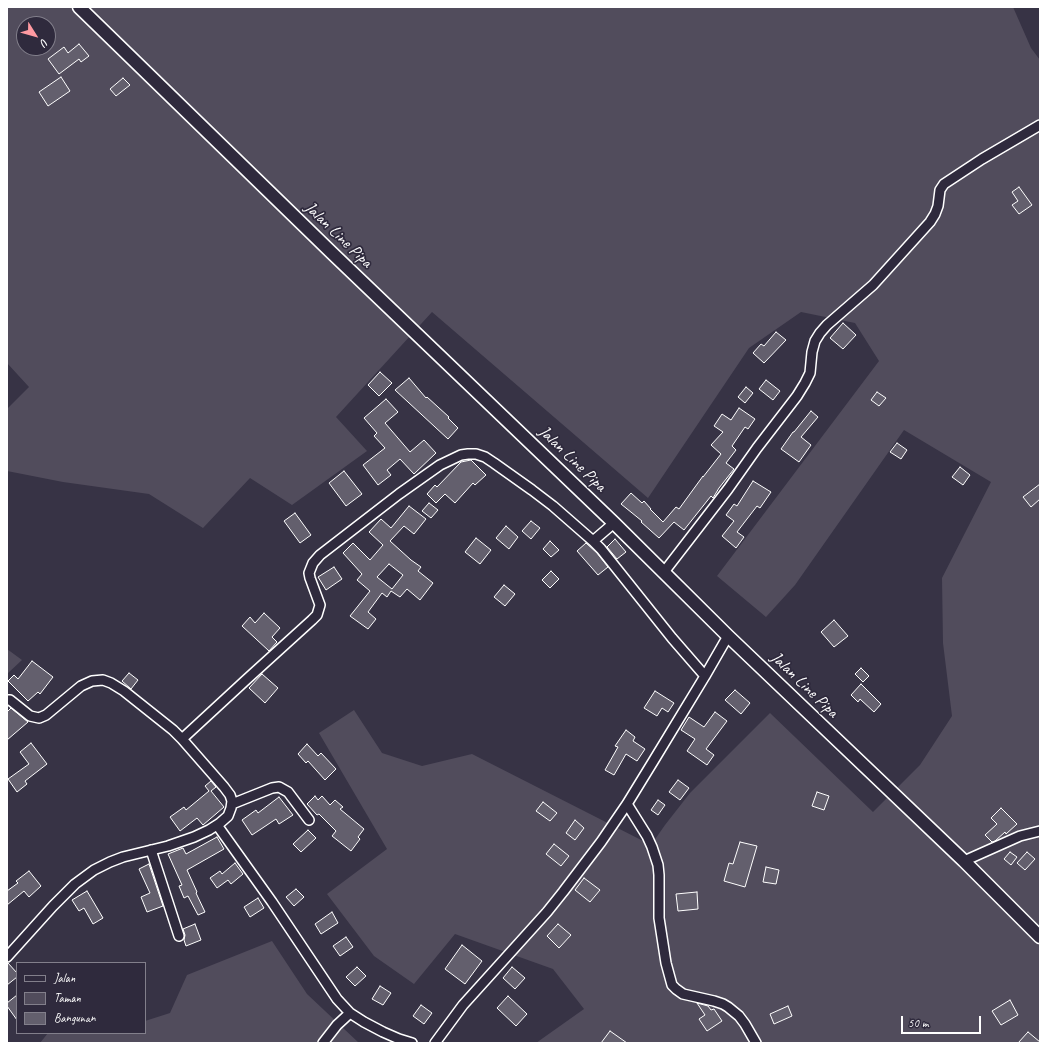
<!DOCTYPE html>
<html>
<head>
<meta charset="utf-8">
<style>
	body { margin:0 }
	#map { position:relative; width:1047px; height:1050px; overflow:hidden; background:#373345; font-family:Caveat,sans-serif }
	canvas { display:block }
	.frame { position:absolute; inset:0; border:8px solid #fff; pointer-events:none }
	.legend { position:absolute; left:16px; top:962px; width:130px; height:72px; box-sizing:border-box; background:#2f2a3d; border:1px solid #827f8b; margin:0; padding:5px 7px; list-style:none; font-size:12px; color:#fff }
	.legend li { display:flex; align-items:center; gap:8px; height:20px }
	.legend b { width:20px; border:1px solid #827f8b }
	.north { position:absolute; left:16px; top:16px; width:40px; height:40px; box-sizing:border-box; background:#2f2a3d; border:1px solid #827f8b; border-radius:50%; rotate:127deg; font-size:11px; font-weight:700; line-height:16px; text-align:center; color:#fff }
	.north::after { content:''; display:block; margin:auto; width:14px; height:18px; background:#ff9aa2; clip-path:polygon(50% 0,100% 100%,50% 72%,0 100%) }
	.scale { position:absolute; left:901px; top:1016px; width:80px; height:18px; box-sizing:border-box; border:2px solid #fff; border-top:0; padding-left:5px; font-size:12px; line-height:14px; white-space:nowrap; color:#fff; -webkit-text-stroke:3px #2f2a3d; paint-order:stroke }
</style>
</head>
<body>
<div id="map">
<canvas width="1047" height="1050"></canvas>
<div class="frame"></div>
<ul class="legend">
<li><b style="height:5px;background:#2f2a3d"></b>Jalan</li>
<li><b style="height:11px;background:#514c5c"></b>Taman</li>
<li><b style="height:11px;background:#635f6d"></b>Bangunan</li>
</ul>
<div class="north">U</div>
<div class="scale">50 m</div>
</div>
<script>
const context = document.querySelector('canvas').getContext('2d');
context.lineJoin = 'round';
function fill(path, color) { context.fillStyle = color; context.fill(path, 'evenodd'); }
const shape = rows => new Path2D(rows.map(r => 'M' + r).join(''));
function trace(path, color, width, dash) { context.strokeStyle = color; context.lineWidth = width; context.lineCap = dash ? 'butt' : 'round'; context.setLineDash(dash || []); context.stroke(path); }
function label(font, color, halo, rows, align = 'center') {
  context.font = font + ' Caveat,sans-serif'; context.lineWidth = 3.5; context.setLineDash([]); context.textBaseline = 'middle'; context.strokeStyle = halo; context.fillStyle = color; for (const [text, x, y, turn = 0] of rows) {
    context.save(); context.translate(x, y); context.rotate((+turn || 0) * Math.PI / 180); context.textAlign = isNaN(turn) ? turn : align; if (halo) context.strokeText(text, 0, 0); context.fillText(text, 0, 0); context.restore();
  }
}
fill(shape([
	[7,7,1013,7,1031,48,1040,60,1040,1043,536,1043,584,1009,553,969,455,934,414,984,374,956,327,894,387,849,319,733,354,710,382,753,422,766,472,754,651,845,665,825,690,793,770,713,873,812,920,765,952,716,943,643,942,578,991,482,904,430,795,585,766,617,717,576,879,361,855,323,801,312,749,348,648,498,432,312,336,417,367,451,292,505,250,478,203,528,149,494,63,482,7,471,7,409,29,387,7,363],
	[24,24,48,24,48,48,24,48],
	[7,649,22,660,7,674],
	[272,941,307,994,359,1043,40,1043,48,1033,145,1033,145,1021,170,1013,187,975]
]), '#514c5c');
const building = shape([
	[79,44,89,56,81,62,79,59,59,74,48,59,64,47,68,53,79,44],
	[61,77,70,91,48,106,39,92,61,77],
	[123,78,130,85,116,96,110,89,123,78],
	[1019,187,1032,205,1019,214,1012,205,1018,201,1012,192,1019,187],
	[843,323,856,335,843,349,830,338,843,323],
	[776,332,786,340,764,363,753,353,761,344,764,346,776,332],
	[380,372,392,383,379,396,368,385,380,372],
	[409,378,426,398,427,397,449,417,448,418,458,428,448,439,395,390,409,378],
	[766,380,780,391,773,400,759,389,766,380],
	[746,387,753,393,745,403,738,397,746,387],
	[877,392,886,398,879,406,871,400,877,392],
	[386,399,398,412,385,423,410,452,424,440,436,453,414,474,400,459,387,470,391,475,378,485,363,465,385,448,374,436,377,433,364,418,386,399],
	[739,408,755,419,748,429,745,427,732,446,736,450,726,463,734,469,719,488,713,498,711,496,684,530,674,522,659,538,641,522,642,521,621,504,631,493,642,503,644,501,651,509,650,509,663,522,676,507,679,509,703,476,703,477,721,454,711,445,723,432,714,426,722,414,731,420,739,408],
	[811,411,818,417,801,437,811,445,799,462,781,449,793,432,794,432,811,411],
	[897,443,907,450,901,459,890,452,897,443],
	[471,460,486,475,475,485,473,483,455,503,445,494,436,503,427,494,435,485,437,487,461,462,471,460],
	[960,467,970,475,963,485,952,477,960,467],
	[344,471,362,494,346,506,329,483,344,471],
	[753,481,771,492,760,508,757,506,737,532,744,537,736,548,722,536,734,521,726,515,734,504,737,506,753,481],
	[1040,484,1040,499,1031,507,1023,497,1040,484],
	[429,503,438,510,431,518,422,511,429,503],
	[409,506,426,519,414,534,404,526,390,541,411,560,421,567,418,571,433,583,420,600,407,589,400,597,391,591,387,597,382,593,368,612,376,619,368,629,350,616,370,591,357,580,362,574,343,553,353,543,370,560,383,545,369,532,381,519,391,528,409,506],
	[389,564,403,575,392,589,377,577,389,564],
	[295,513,311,535,300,543,284,521,295,513],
	[531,521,540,528,531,539,522,531,531,521],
	[506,526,518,537,509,549,496,538,506,526],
	[476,538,491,550,480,564,465,552,476,538],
	[615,539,626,552,617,559,607,547,615,539],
	[550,541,559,550,551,557,543,549,550,541],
	[586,543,597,553,608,567,598,575,577,551,586,543],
	[334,567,342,579,326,590,318,577,334,567],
	[551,571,559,579,550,588,542,580,551,571],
	[504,585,515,594,505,606,494,597,504,585],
	[264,613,280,628,272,637,277,642,269,651,242,626,250,617,255,623,264,613],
	[834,620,848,636,834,647,821,632,834,620],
	[32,661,53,677,40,694,38,692,28,701,8,681,14,675,18,679,32,661],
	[861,668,869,676,863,682,855,674,861,668],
	[129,673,138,680,131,689,122,681,129,673],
	[262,674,278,688,265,703,249,688,262,674],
	[861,684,881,704,874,712,860,699,858,702,851,695,861,684],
	[735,690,750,703,741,714,725,700,735,690],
	[655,691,674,703,668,712,662,708,657,716,644,708,655,691],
	[11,708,28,722,7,740,7,712,11,708],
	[715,712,727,721,706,749,714,755,707,765,687,751,695,739,681,730,689,717,704,727,715,712],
	[626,730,635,737,633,741,645,749,637,761,626,754,614,775,605,770,618,747,615,746,626,730],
	[31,743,47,764,25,781,27,784,17,792,8,779,29,764,20,752,31,743],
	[307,744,318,756,321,753,336,769,325,780,308,761,306,763,298,754,307,744],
	[678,780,689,788,680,800,669,792,678,780],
	[211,781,216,787,211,791,224,807,203,825,197,818,180,831,170,817,184,807,186,810,209,791,205,786,211,781],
	[817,792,829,796,824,810,812,806,817,792],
	[315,796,318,800,322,796,330,805,335,800,343,807,340,809,364,829,358,837,360,839,351,851,332,836,336,831,319,814,317,815,307,804,315,796],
	[279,797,293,815,279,824,276,819,252,835,242,820,256,810,258,813,279,797],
	[658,800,665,805,658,815,651,810,658,800],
	[543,802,557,813,550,821,536,811,543,802],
	[1001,808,1017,824,1006,834,1005,832,995,841,992,842,985,835,997,824,991,818,1001,808],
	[575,820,584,828,575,840,566,833,575,820],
	[308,830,316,838,301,852,293,844,308,830],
	[217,837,224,849,187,870,197,892,196,893,205,912,198,915,188,896,184,898,179,886,182,885,168,854,183,848,186,854,217,837],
	[740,842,757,846,745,887,724,881,729,863,733,864,740,842],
	[554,844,569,856,561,866,546,854,554,844],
	[1010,852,1017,857,1011,865,1004,859,1010,852],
	[1027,852,1035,859,1025,870,1017,863,1027,852],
	[235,863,243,874,231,884,228,880,217,888,210,878,220,871,222,874,235,863],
	[149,864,163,906,147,912,141,897,150,893,139,869,149,864],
	[766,867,779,870,776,884,763,882,766,867],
	[29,871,41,886,29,897,24,891,7,905,7,891,18,883,16,881,29,871],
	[584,878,600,890,590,902,575,890,584,878],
	[296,889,304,897,294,906,286,897,296,889],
	[87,891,103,918,93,924,84,908,79,911,72,900,87,891],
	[697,892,698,909,678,911,676,894,697,892],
	[258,898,264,908,250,917,244,907,258,898],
	[332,912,338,923,321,934,315,924,332,912],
	[195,924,201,940,186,946,184,940,185,935,183,929,195,924],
	[558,924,571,935,559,948,547,936,558,924],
	[346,937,353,947,340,956,333,946,346,937],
	[462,945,482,961,465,984,445,969,462,945],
	[7,963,8,963,17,973,17,977,7,985,7,963],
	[357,967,366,976,355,986,346,977,357,967],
	[512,967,525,978,515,989,503,978,512,967],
	[380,986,391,993,383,1005,372,999,380,986],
	[17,995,17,1020,7,1006,7,1003,17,995],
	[508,996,527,1014,516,1026,497,1008,508,996],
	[1010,1000,1018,1015,1001,1025,992,1011,1010,1000],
	[697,1003,708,1006,711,1010,714,1009,722,1021,707,1031,699,1019,705,1015,697,1003],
	[421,1005,432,1013,424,1024,413,1016,421,1005],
	[788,1006,792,1016,774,1024,770,1014,788,1006],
	[610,1031,627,1043,601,1043,610,1031],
	[1028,1032,1040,1042,1040,1043,1018,1043,1028,1032]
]);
fill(building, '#635f6d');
trace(building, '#fff', 1);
const minor = shape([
	[593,541,601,549,672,638,705,676],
	[664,572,728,489,757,448,797,396,805,383,810,373,812,352,815,341,820,333,827,325,873,285,930,222,935,214,938,206,940,190,944,184,982,159,1040,125],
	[7,700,10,700,30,716,39,718,46,715,81,686,92,681,103,680,111,683,124,691,173,730,182,739,247,679,312,620,317,615,320,605,310,578,309,573,313,563,320,555,399,494,440,465,461,455,468,454,476,454,485,457,494,463,532,490,553,506,593,541,614,523],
	[232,804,272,788,279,787,288,792,309,820],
	[627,804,647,836,652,847,658,865,659,875,659,918,666,963,672,985,676,989,683,994,714,1001,723,1004,728,1007,739,1016,745,1024,756,1043],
	[217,825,272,902,337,999,350,1013],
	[151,850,179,936],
	[964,861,1020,836,1040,831],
	[7,957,53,906,75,884,94,870,110,862,123,857,168,846,194,837,209,830,220,823,228,816,231,808,232,801,230,795,224,787,182,739],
	[323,1043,337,1025,350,1013,364,1022,383,1032,399,1039,412,1043],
	[435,1043,463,1005,547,912,563,892,601,842,627,804,654,760,705,676,728,636]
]);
const secondary = shape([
	[79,7,332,253,614,523,728,636,964,861,1040,937]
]);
trace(minor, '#fff', 12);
trace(secondary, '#fff', 15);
trace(minor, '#2f2a3d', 9);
trace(secondary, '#2f2a3d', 12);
label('17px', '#fff', '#2f2a3d', [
	["Jalan Line Pipa",338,235,44],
	["Jalan Line Pipa",572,459,44],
	["Jalan Line Pipa",804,685,44]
]);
</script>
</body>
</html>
